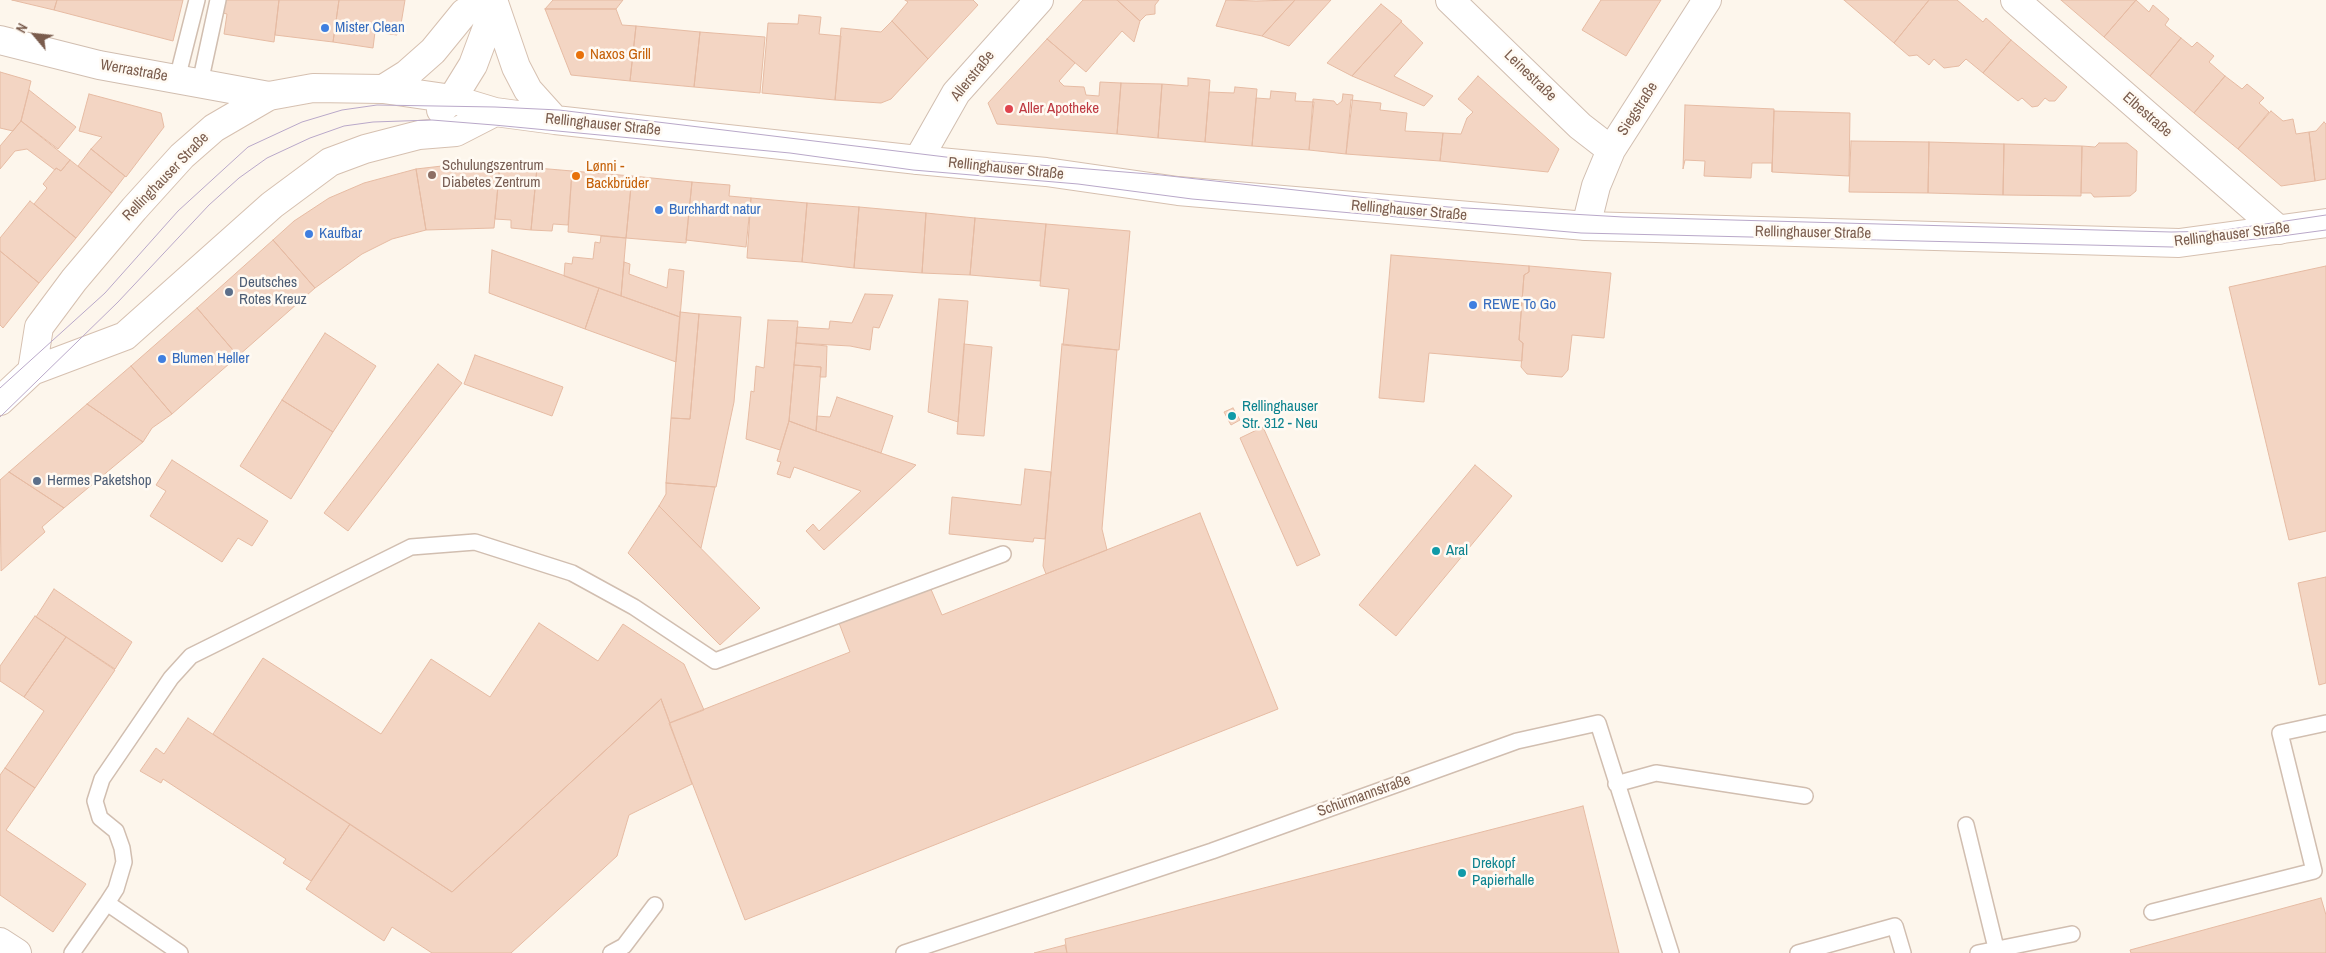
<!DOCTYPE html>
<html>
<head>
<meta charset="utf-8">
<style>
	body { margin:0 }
	#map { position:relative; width:2326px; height:953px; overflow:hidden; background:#fdf6ec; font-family:"Archivo Narrow",sans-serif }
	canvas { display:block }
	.north { position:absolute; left:10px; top:10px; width:50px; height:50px; -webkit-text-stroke:4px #fffaf3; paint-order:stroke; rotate:298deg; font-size:14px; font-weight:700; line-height:20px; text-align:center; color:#7a5c4d }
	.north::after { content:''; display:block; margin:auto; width:18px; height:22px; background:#7a5c4d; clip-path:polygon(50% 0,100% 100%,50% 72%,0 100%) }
</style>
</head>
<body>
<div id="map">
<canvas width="2326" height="953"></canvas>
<div class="north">N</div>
</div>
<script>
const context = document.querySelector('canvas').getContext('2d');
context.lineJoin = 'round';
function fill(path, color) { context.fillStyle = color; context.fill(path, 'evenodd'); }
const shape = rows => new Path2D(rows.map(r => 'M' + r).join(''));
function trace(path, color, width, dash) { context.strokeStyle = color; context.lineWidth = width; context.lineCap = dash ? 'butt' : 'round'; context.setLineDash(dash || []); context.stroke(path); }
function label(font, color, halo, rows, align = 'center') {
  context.font = font + ' "Archivo Narrow",sans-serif'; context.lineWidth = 5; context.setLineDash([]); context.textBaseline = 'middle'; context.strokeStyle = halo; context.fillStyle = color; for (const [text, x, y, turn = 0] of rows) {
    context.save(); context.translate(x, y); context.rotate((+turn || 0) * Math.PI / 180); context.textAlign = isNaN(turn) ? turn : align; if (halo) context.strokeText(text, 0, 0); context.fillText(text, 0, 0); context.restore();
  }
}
const building = shape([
	[12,0,57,0,54,10,12,0],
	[57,0,183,0,173,41,54,10,57,0],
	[225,0,279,0,274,42,224,34,227,14,223,13,225,0],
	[279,0,339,0,333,42,275,35,279,0],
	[339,0,405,0,401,24,398,23,397,35,375,32,373,48,333,42,339,0],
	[553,0,623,0,616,9,545,9,553,0],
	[905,0,973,0,978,5,928,59,892,21,908,2,905,0],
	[1083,0,1117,0,1140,21,1134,42,1122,31,1086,72,1047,39,1083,0],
	[1117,0,1159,0,1155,5,1155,14,1146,15,1140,21,1117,0],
	[1226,0,1256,1,1295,0,1262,36,1216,26,1226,0],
	[1295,0,1331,0,1289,46,1262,36,1295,0],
	[1601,0,1661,0,1626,56,1582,30,1601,0],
	[1844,0,1929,0,1894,43,1844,0],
	[1929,0,1957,0,1983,22,1986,18,2011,40,1983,73,1966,59,1959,66,1944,68,1934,59,1929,65,1917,55,1909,56,1894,43,1929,0],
	[2061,0,2136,0,2104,37,2061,0],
	[2136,0,2149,12,2153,5,2169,19,2165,25,2181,38,2150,76,2104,37,2136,0],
	[1381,4,1402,21,1352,76,1327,63,1381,4],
	[545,9,616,9,622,25,636,26,630,81,571,75,545,9],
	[799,15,821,17,819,34,841,36,835,100,762,93,768,23,798,24,799,15],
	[892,21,928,59,891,99,881,103,835,100,841,28,881,32,892,21],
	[1401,22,1423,43,1394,76,1433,96,1424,106,1352,76,1401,22],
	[636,26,700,32,694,87,630,81,636,26],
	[700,32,765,37,760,93,694,87,700,32],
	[2181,38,2192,47,2197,42,2214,56,2209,62,2225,76,2194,113,2150,76,2181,38],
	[1047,39,1075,63,1059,81,1064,86,1084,87,1086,95,1099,96,1100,82,1121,83,1117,134,997,124,988,103,1047,39],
	[2011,40,2067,87,2055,101,2049,101,2045,98,2038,106,2032,107,2022,98,2018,101,1983,73,2011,40],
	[0,72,31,81,21,121,13,131,0,128,0,72],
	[1478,76,1559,149,1548,172,1440,161,1443,133,1461,134,1467,118,1473,112,1458,99,1478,76],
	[2225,76,2242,89,2247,84,2264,98,2259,103,2269,112,2238,149,2194,113,2225,76],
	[1188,78,1210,80,1205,142,1158,138,1162,84,1188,86,1188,78],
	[1121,83,1162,84,1158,138,1117,134,1121,83],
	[1235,87,1257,89,1252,146,1205,142,1209,92,1234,93,1235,87],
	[29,90,76,127,58,149,21,121,29,90],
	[1271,91,1296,93,1295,101,1314,102,1309,150,1252,146,1256,98,1270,99,1271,91],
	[89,94,161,113,164,127,126,177,91,149,102,137,79,131,89,94],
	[1343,94,1353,95,1346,154,1309,150,1313,99,1334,101,1337,105,1342,101,1343,94],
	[1351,100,1381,103,1380,110,1407,113,1405,131,1443,133,1440,161,1346,154,1351,100],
	[1685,105,1774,109,1772,172,1772,163,1752,163,1751,178,1750,178,1704,176,1705,161,1685,160,1683,169,1685,105],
	[1774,111,1850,113,1849,176,1772,172,1774,111],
	[2271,111,2283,121,2293,119,2296,134,2309,132,2315,181,2281,186,2238,149,2271,111],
	[21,121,70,160,61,171,56,168,55,170,27,149,15,151,0,169,0,146,21,121],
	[2324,122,2326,124,2326,179,2315,181,2309,132,2316,131,2324,122],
	[1851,141,1929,142,1928,193,1849,192,1851,141],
	[1929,142,2004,144,2003,195,1928,193,1929,142],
	[2099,143,2127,143,2137,151,2136,191,2130,196,2094,197,2091,193,2081,193,2082,146,2095,147,2099,143],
	[2004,144,2082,146,2081,196,2003,195,2004,144],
	[91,149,125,176,112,193,78,166,91,149],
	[70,160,112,193,76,238,34,204,47,188,43,184,56,168,61,171,70,160],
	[468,163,500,164,494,228,426,230,416,169,468,163],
	[500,164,537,168,531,230,511,228,511,220,495,219,500,164],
	[537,168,572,171,568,225,553,224,552,231,531,230,537,168],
	[416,169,426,230,392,239,362,254,315,288,273,240,294,221,329,198,364,183,416,169],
	[572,171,632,176,626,238,568,232,572,171],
	[632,176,692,182,686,243,626,238,632,176],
	[692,182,730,185,729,196,751,198,746,247,686,240,692,182],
	[751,198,807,203,802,262,747,258,751,198],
	[30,201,76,238,39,283,0,251,0,238,30,201],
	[807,203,859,207,854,268,802,262,807,203],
	[859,207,926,213,922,273,854,268,859,207],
	[926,213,975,218,970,275,922,273,926,213],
	[975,218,1046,224,1040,281,970,275,975,218],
	[1046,224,1130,231,1119,350,1063,345,1069,289,1040,286,1046,224],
	[601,236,626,238,621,296,564,276,565,263,572,264,573,257,593,259,595,242,600,243,601,236],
	[273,240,315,288,238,356,197,308,273,240],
	[492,250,599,288,585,329,489,293,492,250],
	[0,251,39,283,3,328,0,325,0,251],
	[1391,255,1529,266,1529,272,1524,275,1519,340,1523,343,1522,361,1429,353,1424,402,1379,398,1391,255],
	[624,262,630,264,629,274,667,288,669,269,684,271,680,317,621,296,624,262],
	[1529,266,1611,273,1604,338,1572,335,1568,370,1562,377,1527,374,1521,367,1523,343,1519,340,1524,275,1529,272,1529,266],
	[2326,266,2326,531,2289,540,2229,287,2326,266],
	[599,288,680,317,676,362,585,329,599,288],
	[865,294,893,295,879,328,873,327,870,350,850,346,796,343,797,327,829,329,830,321,852,323,865,294],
	[939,299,968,301,958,422,928,412,939,299],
	[197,308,238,356,172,414,131,366,197,308],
	[680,312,699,314,690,419,671,418,680,312],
	[699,314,741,317,734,402,716,487,666,483,671,418,690,419,699,314],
	[768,320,798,321,789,421,780,450,746,439,751,391,754,392,756,366,764,368,768,320],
	[325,333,376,366,333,432,282,400,325,333],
	[796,343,827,346,826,377,820,377,821,367,794,365,796,343],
	[964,344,992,347,984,436,957,434,964,344],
	[1062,344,1117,350,1102,529,1107,550,1046,574,1043,566,1062,344],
	[475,355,563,387,552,416,464,384,475,355],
	[438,364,462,383,348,531,324,513,438,364],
	[794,365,821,367,816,431,789,421,794,365],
	[131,366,172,414,152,428,143,442,87,404,131,366],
	[837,397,893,416,881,453,816,431,817,416,830,417,837,397],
	[282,400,333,432,291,499,240,466,282,400],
	[87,404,143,442,64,508,9,472,87,404],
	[1233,408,1240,420,1231,425,1224,412,1233,408],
	[789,421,816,431,916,465,824,550,806,531,813,524,819,531,861,491,794,467,790,478,777,474,781,462,777,461,789,421],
	[1263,427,1320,555,1297,566,1240,438,1263,427],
	[172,460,268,521,252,546,238,538,222,562,150,516,166,491,156,485,172,460],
	[1475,465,1512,496,1396,636,1359,605,1475,465],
	[1025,469,1051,472,1045,539,1034,538,1033,542,949,534,952,497,1021,505,1025,469],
	[9,472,64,508,42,527,45,532,1,571,0,480,9,472],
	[666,483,715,487,701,548,659,506,666,494,666,483],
	[659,506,760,608,720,645,628,553,659,506],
	[1200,513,1278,709,745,920,669,723,850,652,839,623,930,587,942,615,1200,513],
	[2326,577,2326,683,2319,685,2298,583,2326,577],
	[54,589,132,642,115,669,36,617,54,589],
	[35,616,66,637,24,697,0,681,0,666,35,616],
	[539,623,598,661,623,624,684,664,704,710,670,723,661,699,452,892,213,734,263,658,381,734,431,659,490,697,539,623],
	[66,637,115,670,35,788,5,768,44,711,24,697,66,637],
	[661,699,692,784,629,815,617,856,511,953,432,953,392,927,384,941,306,889,350,824,452,892,661,699],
	[188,718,350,824,311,881,283,863,286,859,163,779,161,783,140,771,156,748,164,754,188,718],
	[5,768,35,788,6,830,86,884,53,932,0,895,0,775,5,768],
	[1583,806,1619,953,1067,953,1065,939,1583,806],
	[2321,898,2326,915,2326,953,2131,953,2130,950,2321,898],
	[1065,945,1067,953,1034,953,1065,945]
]);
fill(building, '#f3d5c3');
trace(building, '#e6bba3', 1);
const lane = shape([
	[177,79,197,0],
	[200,83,218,0],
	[1616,784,1656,773,1805,796],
	[1966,825,1996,948],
	[107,903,116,889,124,862,122,848,116,831,100,818,95,801,102,779,171,678,191,656,411,547,475,542,572,573,634,607,715,661,1003,554],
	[2152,912,2314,871,2280,733,2326,723],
	[72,953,107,903,180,953],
	[611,953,624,946,655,905],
	[904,953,1212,851,1517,741,1598,723,1671,953],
	[1798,953,1895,926,1903,953],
	[1978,953,2072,934]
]);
const street = shape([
	[1450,0,1580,126,1611,150],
	[2015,0,2279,230],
	[0,40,99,65,269,96],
	[918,160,956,93,1039,0],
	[1586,226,1596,186,1611,150,1707,0],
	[0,942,17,953]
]);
const secondary = shape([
	[493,0,516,67,528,90,555,120],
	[383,89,407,74,433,51,464,13,485,0],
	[441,110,452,99,473,65,495,6],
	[32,371,39,327,74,280,134,209,182,156,214,128,269,96,313,88,383,89,452,99,495,112,555,120,918,160,1046,172,1178,191,1586,226,2179,243,2326,223],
	[0,401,32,371,125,336,272,205,330,162,365,149,419,135,456,132,495,112]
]);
trace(lane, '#d1beb0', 18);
trace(street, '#d1beb0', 30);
trace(secondary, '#d6c0b0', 30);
trace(lane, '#fff', 15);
trace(street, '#fff', 28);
trace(secondary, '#fff', 28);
trace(shape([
	[0,388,105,293,178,211,248,147,302,122,342,110,377,105,495,107,559,110,954,158,1161,175,1448,207,1623,217,2171,232,2218,231,2326,215],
	[0,417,118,302,209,205,239,178,267,158,310,138,344,126,373,122,432,120,494,125,790,153,913,170,1078,184,1192,199,1581,233,2172,247,2267,238,2326,230]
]), '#b9a8c9', 1);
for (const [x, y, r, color] of [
	[325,28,5,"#3f7fe0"],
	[580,55,5,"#e8710a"],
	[1009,109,5,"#e0444e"],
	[432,175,5,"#8d6e63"],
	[576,176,5,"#e8710a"],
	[659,210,5,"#3f7fe0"],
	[309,234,5,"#3f7fe0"],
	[229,292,5,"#5c6f8a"],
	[1473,305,5,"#3f7fe0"],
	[162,359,5,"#3f7fe0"],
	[1232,416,5,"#0f9aa8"],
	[37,481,5,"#5c6f8a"],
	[1436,551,5,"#0f9aa8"],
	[1462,873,5,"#0f9aa8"]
]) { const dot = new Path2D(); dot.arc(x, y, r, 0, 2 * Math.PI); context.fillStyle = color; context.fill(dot); trace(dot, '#fffaf3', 2); }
label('15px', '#366cbe', '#fffaf3', [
	["Mister Clean",335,28],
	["Burchhardt natur",669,210],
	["Kaufbar",319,234],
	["REWE To Go",1483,305],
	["Blumen Heller",172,359]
], 'left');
label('15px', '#c56008', '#fffaf3', [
	["Naxos Grill",590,55],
	["Lønni -",586,167],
	["Backbrüder",586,184]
], 'left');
label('15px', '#7a5c4d', '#fffaf3', [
	["Werrastraße",134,71,10],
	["Allerstraße",973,76,-51],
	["Leinestraße",1530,76,44],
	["Siegstraße",1638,109,-57],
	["Elbestraße",2147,115,41],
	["Rellinghauser Straße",603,125,6],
	["Rellinghauser Straße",1006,169,6],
	["Rellinghauser Straße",166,177,-46],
	["Rellinghauser Straße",1409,211,5],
	["Rellinghauser Straße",1813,233,1],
	["Rellinghauser Straße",2232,235,-7],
	["Schürmannstraße",1364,796,-20]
]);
label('15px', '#be3a42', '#fffaf3', [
	["Aller Apotheke",1019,109]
], 'left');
label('15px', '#785e54', '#fffaf3', [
	["Schulungszentrum",442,166],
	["Diabetes Zentrum",442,183]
], 'left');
label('15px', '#4e5e75', '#fffaf3', [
	["Deutsches",239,283],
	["Rotes Kreuz",239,300],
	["Hermes Paketshop",47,481]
], 'left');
label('15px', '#0d838f', '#fffaf3', [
	["Rellinghauser",1242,407],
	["Str. 312 - Neu",1242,424],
	["Aral",1446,551],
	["Drekopf",1472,864],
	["Papierhalle",1472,881]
], 'left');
</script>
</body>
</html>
